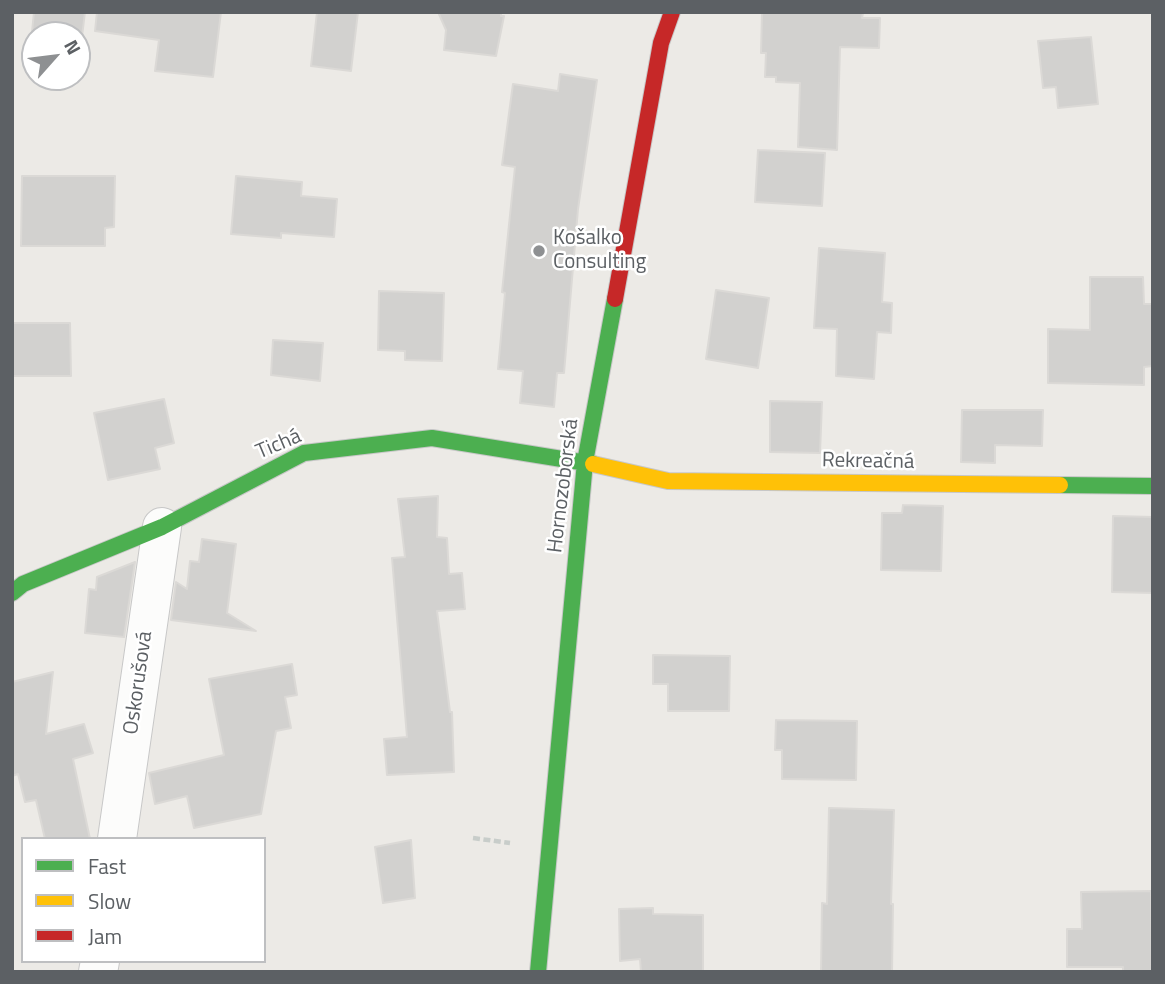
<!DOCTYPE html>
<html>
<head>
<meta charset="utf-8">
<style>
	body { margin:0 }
	#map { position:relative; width:1165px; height:984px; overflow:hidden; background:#eceae6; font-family:"Titillium Web",sans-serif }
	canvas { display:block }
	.frame { position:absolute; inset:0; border:14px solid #5c6064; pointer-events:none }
	.legend { position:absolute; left:21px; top:837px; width:245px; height:126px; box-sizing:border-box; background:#fff; border:2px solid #bebfc1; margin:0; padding:9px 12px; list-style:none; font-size:21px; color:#5c6064 }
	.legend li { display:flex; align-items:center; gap:14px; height:35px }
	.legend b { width:35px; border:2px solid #bebfc1 }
	.north { position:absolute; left:21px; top:21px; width:70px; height:70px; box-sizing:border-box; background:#fff; border:2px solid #bebfc1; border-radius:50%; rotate:62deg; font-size:19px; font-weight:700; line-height:28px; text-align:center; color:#5c6064 }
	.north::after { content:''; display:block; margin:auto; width:24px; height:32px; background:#8e9092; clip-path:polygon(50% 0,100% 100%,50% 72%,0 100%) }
</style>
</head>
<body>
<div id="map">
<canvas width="1165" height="984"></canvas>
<div class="frame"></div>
<ul class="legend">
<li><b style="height:9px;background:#4caf50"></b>Fast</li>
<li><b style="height:9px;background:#ffc107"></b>Slow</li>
<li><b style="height:9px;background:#c62828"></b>Jam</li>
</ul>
<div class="north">N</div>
</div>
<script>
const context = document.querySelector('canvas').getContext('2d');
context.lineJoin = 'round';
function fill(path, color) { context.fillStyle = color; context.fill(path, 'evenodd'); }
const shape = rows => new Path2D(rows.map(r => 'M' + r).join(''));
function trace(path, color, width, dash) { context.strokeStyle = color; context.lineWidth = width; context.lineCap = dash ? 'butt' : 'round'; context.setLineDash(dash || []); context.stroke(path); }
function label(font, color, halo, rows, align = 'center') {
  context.font = font + ' "Titillium Web",sans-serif'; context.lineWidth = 5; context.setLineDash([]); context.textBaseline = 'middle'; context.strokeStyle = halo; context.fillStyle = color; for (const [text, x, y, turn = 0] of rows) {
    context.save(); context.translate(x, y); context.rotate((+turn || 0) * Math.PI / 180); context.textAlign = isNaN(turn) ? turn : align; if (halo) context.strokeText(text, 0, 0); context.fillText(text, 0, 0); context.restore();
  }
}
const building = shape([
	[34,12,85,12,79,61,77,35,35,35,35,53,30,52,34,12],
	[97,12,221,12,213,77,155,71,159,40,95,31,97,12],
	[317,12,358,12,351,71,311,66,317,12],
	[438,12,501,12,501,16,504,16,496,56,444,50,446,30,438,12],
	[762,12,863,13,862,18,880,18,879,48,840,47,837,150,798,147,800,83,776,82,776,77,765,77,766,53,761,53,762,12],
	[1091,37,1098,104,1058,108,1056,87,1043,88,1038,41,1091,37],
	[560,74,597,80,578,209,564,373,557,373,554,407,520,403,523,371,498,369,505,293,502,292,515,167,502,165,513,84,558,91,560,74],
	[758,150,825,153,822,206,755,202,758,150],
	[22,176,115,176,114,227,105,228,105,246,21,246,22,176],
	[236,176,302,182,301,196,337,199,334,237,281,233,281,238,231,234,236,176],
	[819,248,885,253,882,302,892,303,891,333,877,332,874,379,836,376,837,329,814,328,819,248],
	[1090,277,1143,277,1144,304,1153,304,1153,366,1144,367,1144,385,1048,383,1048,329,1090,330,1090,277],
	[716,290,769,298,758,368,706,359,716,290],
	[379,291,444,293,442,361,405,360,405,351,378,350,379,291],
	[12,323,70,323,71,376,12,376,12,323],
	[273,340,323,343,320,381,271,375,273,340],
	[164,399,174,443,155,448,160,469,108,480,94,413,164,399],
	[770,401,822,402,820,453,770,452,770,401],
	[962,410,1043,410,1042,446,995,445,995,463,961,462,962,410],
	[438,496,437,537,447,538,449,574,462,573,465,609,437,611,450,712,452,712,454,772,387,775,384,739,407,737,392,558,405,557,398,499,438,496],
	[903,505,943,506,941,571,881,570,882,513,902,513,903,505],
	[1113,516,1153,517,1153,593,1112,592,1113,516],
	[202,539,236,544,227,613,256,631,171,620,176,582,187,589,190,561,199,562,202,539],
	[135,562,124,637,85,633,89,589,96,590,97,577,135,562],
	[653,655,730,656,729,711,668,711,668,684,653,684,653,655],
	[292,664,297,695,285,697,291,728,276,731,261,814,194,828,187,796,155,804,149,773,224,755,209,679,292,664],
	[53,672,46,734,84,724,93,753,73,759,90,839,45,839,36,800,25,802,18,774,12,776,12,682,53,672],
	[776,720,857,721,856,780,782,779,782,750,775,750,776,720],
	[829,808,894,810,891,904,893,904,892,972,821,972,822,903,827,904,829,808],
	[411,840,415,898,383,903,375,847,411,840],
	[1151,891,1152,972,1123,972,1123,967,1067,967,1067,929,1082,929,1081,892,1151,891],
	[653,908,653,914,703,915,703,972,641,972,640,959,620,961,619,909,653,908]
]);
fill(building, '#d2d1cf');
trace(building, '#dbd9d6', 2);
const street = shape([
	[117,839,162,527],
	[98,972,100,961]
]);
const fast = shape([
	[1060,485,1153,486],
	[12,593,23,584,162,527,304,453,432,438,593,464],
	[538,972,585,462,615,299]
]);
const slow = shape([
	[593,464,668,481,1060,485]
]);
const jam = shape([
	[615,299,661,43,672,12]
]);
trace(street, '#c7c7c7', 40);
trace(fast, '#c7c7c7', 18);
trace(slow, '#c7c7c7', 18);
trace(jam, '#c7c7c7', 18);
trace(shape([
	[473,838,510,843]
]), '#c8cdca', 4.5, [7, 3.5]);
trace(street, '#fcfcfb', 38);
trace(fast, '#4caf50', 16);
trace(slow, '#ffc107', 16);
trace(jam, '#c62828', 16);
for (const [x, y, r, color] of [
	[539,251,7,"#8e9092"]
]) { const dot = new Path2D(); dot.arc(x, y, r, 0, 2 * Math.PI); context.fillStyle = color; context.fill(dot); trace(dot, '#fff', 2.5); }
label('21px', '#5c6064', '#fff', [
	["Košalko",553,239],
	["Consulting",553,263]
], 'left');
label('21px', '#5c6064', '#fff', [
	["Tichá",279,445,-23],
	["Rekreačná",868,462,1],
	["Hornozoborská",564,486,-83],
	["Oskorušová",139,683,-82]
]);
</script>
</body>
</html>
